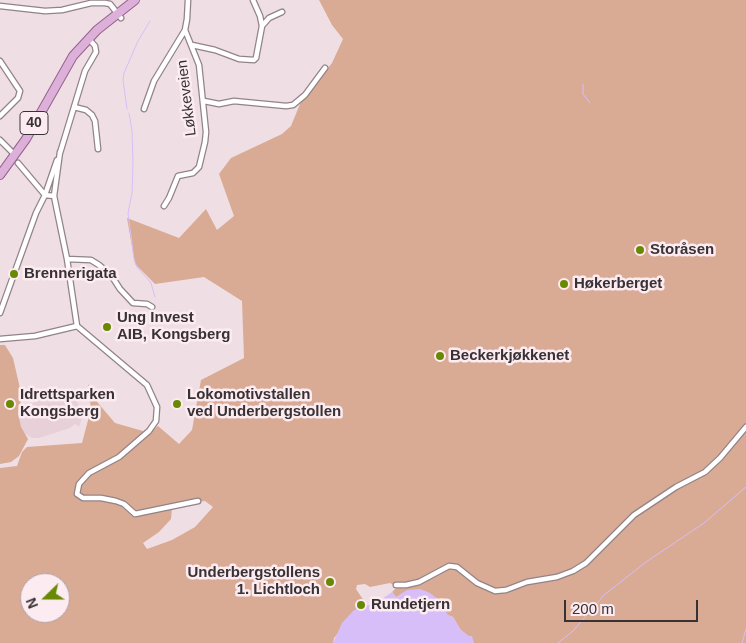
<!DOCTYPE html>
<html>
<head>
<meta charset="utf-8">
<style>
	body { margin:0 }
	#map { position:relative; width:746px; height:643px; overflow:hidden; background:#efdfe4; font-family:Arial,sans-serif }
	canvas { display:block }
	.north { position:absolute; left:20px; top:573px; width:50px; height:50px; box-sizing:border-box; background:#fcecf1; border:1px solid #aea2a5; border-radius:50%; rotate:248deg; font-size:14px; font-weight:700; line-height:20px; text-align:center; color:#383234 }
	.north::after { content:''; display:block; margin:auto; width:18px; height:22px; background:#698803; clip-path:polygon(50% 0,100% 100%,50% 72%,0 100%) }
	.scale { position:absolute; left:564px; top:600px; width:134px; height:22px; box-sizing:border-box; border:2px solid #383234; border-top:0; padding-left:6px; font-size:15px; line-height:18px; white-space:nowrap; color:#383234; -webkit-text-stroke:4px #fcecf1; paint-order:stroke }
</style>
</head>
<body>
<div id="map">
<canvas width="746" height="643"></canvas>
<div class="north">N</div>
<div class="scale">200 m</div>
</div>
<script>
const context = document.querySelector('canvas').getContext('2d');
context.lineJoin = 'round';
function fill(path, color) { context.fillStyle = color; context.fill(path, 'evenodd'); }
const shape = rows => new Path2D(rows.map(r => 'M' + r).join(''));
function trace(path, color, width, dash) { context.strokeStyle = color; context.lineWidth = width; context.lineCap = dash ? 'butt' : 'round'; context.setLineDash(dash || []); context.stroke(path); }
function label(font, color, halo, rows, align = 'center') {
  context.font = font + ' Arial,sans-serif'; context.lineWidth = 5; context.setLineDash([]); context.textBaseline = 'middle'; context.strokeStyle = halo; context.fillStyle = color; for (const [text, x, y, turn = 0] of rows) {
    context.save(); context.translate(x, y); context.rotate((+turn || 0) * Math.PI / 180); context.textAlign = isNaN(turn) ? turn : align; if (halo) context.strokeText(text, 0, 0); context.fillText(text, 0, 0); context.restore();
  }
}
fill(shape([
	[68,390,74,390,82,418,79,427,75,424,70,428,39,438,32,438,21,431,19,411,22,407]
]), '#e7d0d8');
fill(shape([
	[319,0,746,0,746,643,474,643,460,629,453,617,396,597,392,592,397,587,390,583,370,587,365,584,357,585,356,589,366,604,361,606,334,638,333,643,0,643,0,468,17,466,22,452,27,447,82,443,91,409,88,384,98,403,115,423,150,433,158,426,179,444,192,430,201,380,244,358,242,301,204,277,155,284,135,264,127,218,179,238,206,209,217,230,234,216,219,174,231,158,282,134,291,126,300,104,332,63,343,39,332,25],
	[205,501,213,507,195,527,172,540,147,549,143,543,159,532,171,519,172,508,180,504],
	[30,583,60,583,60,613,30,613],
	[0,345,5,345,13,358,22,397,18,412,21,427,28,439,19,456,11,462,0,464]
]), '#d9aa94');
fill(shape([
	[420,589,430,593,439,600,448,615,453,617,460,629,469,636,472,636,474,643,333,643,342,623,353,611,361,606,375,604,392,592,396,597,407,590]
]), '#d7bef8');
trace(shape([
	[583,84,583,94,590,103],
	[127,109,123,80,124,73,138,41,150,21],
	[129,113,132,131,133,162,132,193,128,213,134,259,137,267,151,283,155,297],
	[558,643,573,631,604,595,646,562,704,523,746,487],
	[742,643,746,629]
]), '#d7bef8', 1);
const minor = shape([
	[0,6,45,11,62,10,91,3,105,3,110,4,121,18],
	[262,26,269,18,282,12],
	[192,45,215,50,239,59,254,60,256,58,262,26,260,16,253,0],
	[0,61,20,91,18,98,0,116],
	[204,101,219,104,234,101,286,106,293,105,305,95,325,68],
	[74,107,86,110,92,115,95,121,98,149],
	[144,109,154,81,185,30,187,19,188,0],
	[0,140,15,155],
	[60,152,54,196,67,259,77,326,147,385,157,407,156,421,149,431,119,457,89,473,79,484,77,494,83,498,101,498,116,501,124,504,135,514,198,501],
	[60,153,85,71,96,52,95,46,89,39],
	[18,163,45,195,54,196],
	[164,206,169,198,178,176,193,173,199,167,205,142,206,132,199,65,185,30],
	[67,259,91,260,99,265,111,275,120,289,133,303,147,304,152,307],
	[0,313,36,213,45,195,57,160],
	[0,339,35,336,77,326],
	[396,585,406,585,419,582,449,566,457,567,477,583,495,591,506,590,527,582,557,577,573,571,586,563,634,515,676,487,705,472,720,458,746,427]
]);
const primary = shape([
	[0,175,26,139,73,56,97,30,135,0]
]);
trace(minor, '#928388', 7);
trace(primary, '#93618e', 10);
trace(minor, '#fff', 4.5);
trace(primary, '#dcb0d8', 8);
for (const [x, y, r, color] of [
	[640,250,5,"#698803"],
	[14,274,5,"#698803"],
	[564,284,5,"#698803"],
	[107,327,5,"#698803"],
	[440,356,5,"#698803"],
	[10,404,5,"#698803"],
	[177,404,5,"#698803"],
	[330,582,5,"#698803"],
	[361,605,5,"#698803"]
]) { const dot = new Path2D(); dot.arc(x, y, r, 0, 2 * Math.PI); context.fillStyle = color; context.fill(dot); trace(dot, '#fcecf1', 2); }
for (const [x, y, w] of [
	[34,123,28]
]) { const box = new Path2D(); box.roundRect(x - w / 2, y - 11.5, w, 23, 4); context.fillStyle = '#fcecf1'; context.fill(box); trace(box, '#383234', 1); }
label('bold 14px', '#383234', null, [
	["40",34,123]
]);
label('15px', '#383234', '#fcecf1', [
	["Løkkeveien",187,98,-97]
]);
label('bold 15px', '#383234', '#fcecf1', [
	["Storåsen",650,250],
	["Brennerigata",24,274],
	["Høkerberget",574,284],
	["Ung Invest",117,318],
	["AIB, Kongsberg",117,335],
	["Beckerkjøkkenet",450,356],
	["Idrettsparken",20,395],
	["Kongsberg",20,412],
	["Lokomotivstallen",187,395],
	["ved Underbergstollen",187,412],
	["Underbergstollens",320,573,"right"],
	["1. Lichtloch",320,590,"right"],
	["Rundetjern",371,605]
], 'left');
</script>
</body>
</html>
